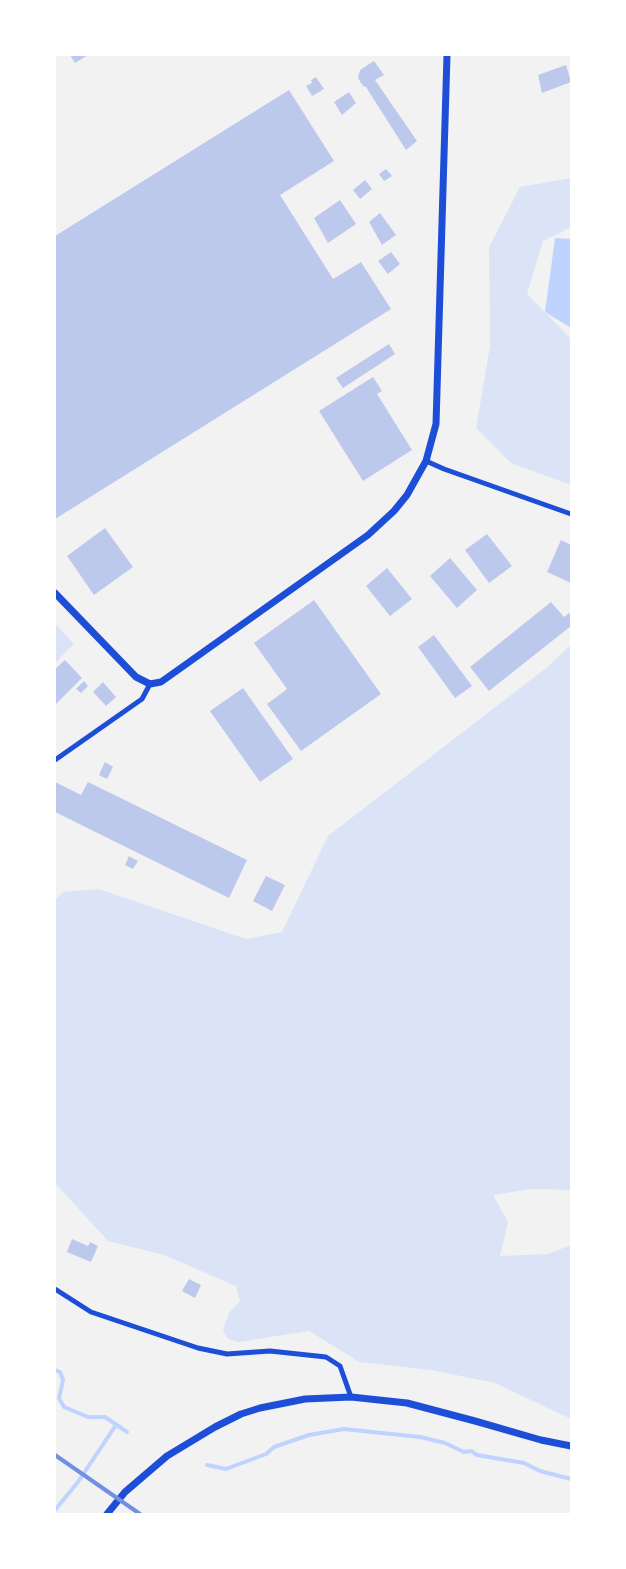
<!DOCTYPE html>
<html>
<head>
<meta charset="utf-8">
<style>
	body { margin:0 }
	#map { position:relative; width:626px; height:1569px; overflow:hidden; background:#f2f2f2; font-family:"Titillium Web",sans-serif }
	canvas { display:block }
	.frame { position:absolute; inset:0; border:56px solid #fff; pointer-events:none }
</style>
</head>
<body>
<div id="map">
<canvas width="626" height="1569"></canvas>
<div class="frame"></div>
</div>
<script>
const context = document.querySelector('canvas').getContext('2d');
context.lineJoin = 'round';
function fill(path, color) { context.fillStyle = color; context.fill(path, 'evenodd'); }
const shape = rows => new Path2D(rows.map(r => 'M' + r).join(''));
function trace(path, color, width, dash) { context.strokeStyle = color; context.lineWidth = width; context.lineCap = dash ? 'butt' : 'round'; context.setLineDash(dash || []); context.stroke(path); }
fill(shape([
	[571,178,571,227,543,241,527,294,571,339,571,485,511,463,476,428,490,346,489,247,520,187],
	[55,623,74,644,55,663],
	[571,645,571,969,570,986,571,989,571,1190,531,1189,493,1195,508,1222,500,1256,548,1254,571,1245,571,1419,495,1383,431,1370,359,1362,309,1331,238,1342,228,1339,223,1330,229,1313,240,1301,236,1286,164,1255,108,1241,55,1183,55,900,63,892,99,889,246,939,282,932,328,836,546,668]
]), '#dbe4f7');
fill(shape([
	[555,238,571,239,571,328,545,312]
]), '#bfd3fe');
trace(shape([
	[55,1370,60,1372,63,1380,59,1398,64,1407,88,1417,105,1417,127,1432],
	[207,1465,226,1469,266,1454,274,1447,309,1435,344,1429,420,1437,445,1443,464,1452,471,1451,477,1455,524,1463,540,1471,571,1479],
	[55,1510,78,1482,116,1425]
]), '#bfd3fe', 4);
fill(shape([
	[70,55,88,55,75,63],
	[374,61,384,75,375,80,417,141,406,150,366,87,363,86,358,78,360,70],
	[566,65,571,82,542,93,538,75],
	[316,77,324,89,312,96,306,86,312,83,311,80],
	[289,90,334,161,280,195,333,279,361,262,391,309,55,519,55,236],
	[349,92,356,103,342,115,334,102],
	[386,169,392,176,384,181,379,174],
	[365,180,372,189,360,199,353,190],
	[340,200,356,224,328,243,314,218],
	[380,213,396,235,382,245,369,222],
	[391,252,400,264,388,274,378,261],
	[389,344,395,354,343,388,336,378],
	[373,377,382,391,377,394,412,450,363,481,319,411],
	[105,528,133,567,94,595,67,556],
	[487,534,512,566,489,583,465,550],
	[561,540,571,545,571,583,547,572],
	[450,558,477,590,457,608,430,576],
	[387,568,412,599,390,616,366,586],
	[314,600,381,694,301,751,267,704,287,689,254,643],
	[551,602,564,617,569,613,571,615,571,626,489,691,470,667],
	[434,635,472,686,455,698,418,647],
	[65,660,82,678,55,705,55,669],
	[84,681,88,686,81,693,76,689],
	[103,682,116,697,106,706,93,692],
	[243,688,293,759,260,782,210,711],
	[105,762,113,767,107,779,99,775],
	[55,782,81,795,88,782,247,860,229,898,55,812],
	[129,856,138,861,133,869,125,865],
	[266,876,285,885,272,911,253,901],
	[72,1239,88,1246,90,1242,98,1246,91,1262,67,1252],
	[189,1279,201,1285,195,1298,182,1291]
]), '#bdc9ec');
trace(shape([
	[426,461,444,469,571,514],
	[55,760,142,699,150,684],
	[55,1289,91,1312,198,1348,227,1354,270,1351,326,1357,340,1366,351,1397]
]), '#1d4ed8', 5);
trace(shape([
	[55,593,136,677,150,684,161,682,368,535,394,511,407,495,426,461,436,424,447,55],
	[107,1514,125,1492,167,1456,215,1427,241,1414,260,1408,305,1399,351,1397,407,1403,475,1421,541,1440,571,1446]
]), '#1d4ed8', 7);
trace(shape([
	[55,1455,140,1514]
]), '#7290e2', 4);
</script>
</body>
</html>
